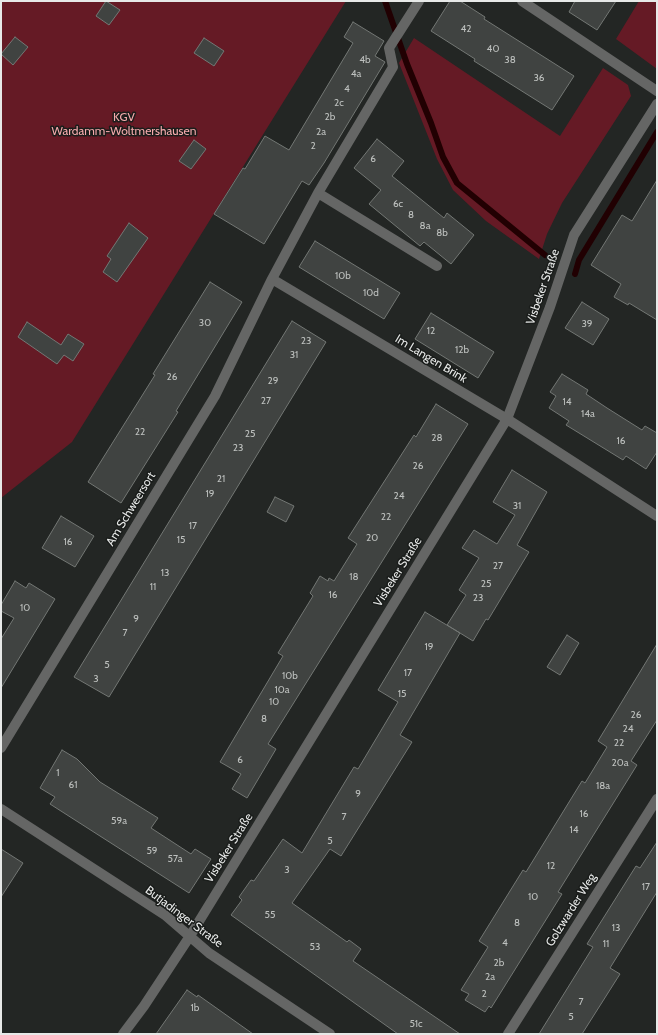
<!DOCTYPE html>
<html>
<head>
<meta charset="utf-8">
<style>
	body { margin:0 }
	#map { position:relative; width:658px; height:1035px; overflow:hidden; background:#232624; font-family:Cabin,sans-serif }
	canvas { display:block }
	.frame { position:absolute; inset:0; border:2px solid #e7e9e8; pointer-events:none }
</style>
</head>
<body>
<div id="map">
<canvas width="658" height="1035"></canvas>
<div class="frame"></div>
</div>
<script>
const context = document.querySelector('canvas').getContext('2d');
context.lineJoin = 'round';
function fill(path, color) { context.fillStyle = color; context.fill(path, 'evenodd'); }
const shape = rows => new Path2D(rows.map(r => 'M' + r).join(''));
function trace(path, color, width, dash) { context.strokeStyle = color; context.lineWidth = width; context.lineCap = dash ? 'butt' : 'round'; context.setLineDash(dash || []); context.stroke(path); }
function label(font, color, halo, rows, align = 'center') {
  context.font = font + ' Cabin,sans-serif'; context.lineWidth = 3; context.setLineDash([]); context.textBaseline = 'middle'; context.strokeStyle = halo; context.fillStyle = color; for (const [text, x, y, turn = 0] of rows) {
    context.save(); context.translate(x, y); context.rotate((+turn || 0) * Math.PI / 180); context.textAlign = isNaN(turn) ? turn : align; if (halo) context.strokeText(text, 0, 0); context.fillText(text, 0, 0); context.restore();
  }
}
fill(shape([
	[1,1,346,1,72,442,1,498],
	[639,1,657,1,657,69,616,39],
	[414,38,560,136,603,68,628,85,631,96,562,203,547,234,539,259,486,221,453,190,437,159,399,63]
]), '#651a25');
trace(shape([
	[385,1,407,64,431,123,443,157,457,183,545,255],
	[575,274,579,260,657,132]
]), '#210002', 6);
const building = shape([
	[106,1,120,10,109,25,96,16,106,1],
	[450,1,460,1,485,17,484,19,574,76,552,110,474,61,475,59,431,31,450,1],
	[575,1,616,1,597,30,569,12,575,1],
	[353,22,384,41,375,56,385,62,324,163,309,185,302,181,264,244,214,214,243,168,245,169,265,136,289,150,353,43,344,37,353,22],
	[15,37,28,47,13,65,1,54,15,37],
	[204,38,224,51,214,66,194,53,204,38],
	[377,139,404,161,392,176,444,218,447,213,474,235,451,264,424,242,420,246,369,204,381,190,354,168,377,139],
	[194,140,206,149,191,169,179,161,194,140],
	[657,180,657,320,629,303,628,305,614,297,621,284,591,265,622,215,632,221,657,180],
	[129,223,148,238,117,282,103,272,111,259,107,256,129,223],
	[315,241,400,293,384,319,299,267,315,241],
	[210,282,242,302,176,411,178,412,121,503,88,482,155,375,153,374,210,282],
	[582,302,609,319,593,345,565,328,582,302],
	[431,313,494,352,478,378,415,339,431,313],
	[292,321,326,342,109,697,74,677,292,321],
	[27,322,61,345,68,334,84,344,73,361,64,355,57,364,18,337,27,322],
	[562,374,588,390,586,394,607,408,642,430,645,426,657,433,657,452,646,469,626,456,623,460,566,425,569,421,549,408,556,396,550,392,562,374],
	[436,404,468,424,268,744,276,749,247,798,232,789,241,774,220,762,283,656,278,653,313,596,310,593,320,576,328,581,329,578,334,581,357,544,348,538,414,435,416,437,436,404],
	[512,470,547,492,517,545,529,552,488,620,486,619,473,641,447,625,466,595,459,590,479,558,462,548,474,530,497,544,515,515,493,502,512,470],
	[275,497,294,506,286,522,267,512,275,497],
	[61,516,94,536,75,567,42,548,61,516],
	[15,581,26,588,29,583,55,599,1,688,1,639,14,618,1,611,1,605,15,581],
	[425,612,460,633,400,735,412,742,341,856,330,849,292,903,347,942,349,940,361,949,353,961,460,1034,398,1034,231,915,242,900,239,897,251,880,254,881,283,839,302,853,354,767,358,769,398,702,378,690,425,612],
	[567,635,579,643,560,675,547,667,567,635],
	[657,644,657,720,631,761,637,765,558,892,562,894,491,1008,489,1006,485,1012,465,1000,469,994,461,990,488,947,479,941,523,870,526,872,582,781,585,783,607,747,598,741,657,644],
	[62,750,77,759,100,782,158,818,151,828,191,854,195,849,211,859,189,893,50,804,55,797,40,788,62,750],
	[657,842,657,892,610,968,620,974,582,1034,539,1034,593,947,587,944,636,866,640,868,657,842],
	[1,849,23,863,1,897,1,849],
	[187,990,197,997,198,995,253,1034,156,1034,187,990]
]);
fill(building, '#404341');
trace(building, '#737774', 1);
trace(shape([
	[522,1,657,91],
	[318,193,437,266],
	[272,279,507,419,657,516],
	[1,748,215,396,272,279,318,193,393,67,389,48,419,1],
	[1,809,165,915,209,953,330,1034],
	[123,1034,144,1006,190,936,507,419,550,307,574,235,657,104],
	[508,1034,657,799]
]), '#656665', 10);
label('10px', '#bdc0be', null, [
	["42",466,29],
	["40",493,49],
	["4b",365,60],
	["38",510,60],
	["4a",356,74],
	["36",539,78],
	["4",347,89],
	["2c",339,103],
	["2b",330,117],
	["2a",321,132],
	["2",313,146],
	["6",373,159],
	["6c",398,204],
	["8",411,215],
	["8a",425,226],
	["8b",442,233],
	["10b",343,276],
	["10d",371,293],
	["30",205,323],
	["39",587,324],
	["12",431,331],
	["23",306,341],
	["12b",462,350],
	["31",294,355],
	["26",172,377],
	["29",273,381],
	["27",266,401],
	["14",567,402],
	["14a",588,414],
	["22",140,432],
	["25",250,434],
	["28",437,438],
	["16",621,441],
	["23",238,448],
	["26",418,466],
	["21",221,479],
	["19",210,494],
	["24",399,496],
	["31",517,506],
	["22",386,517],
	["17",193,526],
	["20",372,538],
	["15",181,540],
	["16",68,542],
	["27",498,566],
	["13",165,573],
	["18",354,577],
	["25",486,584],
	["11",153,587],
	["16",333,595],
	["23",478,598],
	["10",25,608],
	["9",136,619],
	["7",125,633],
	["19",429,647],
	["5",107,665],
	["17",408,673],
	["10b",290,676],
	["3",96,679],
	["10a",282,690],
	["15",402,694],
	["10",274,702],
	["26",636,715],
	["8",264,719],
	["24",628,729],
	["22",619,743],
	["6",240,760],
	["20a",620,763],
	["1",58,773],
	["61",73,785],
	["18a",603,786],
	["9",358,794],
	["16",584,814],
	["7",344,817],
	["59a",119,821],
	["14",574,830],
	["5",330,841],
	["59",152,851],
	["57a",175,859],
	["12",551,866],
	["3",287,870],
	["17",646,887],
	["10",533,897],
	["55",270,915],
	["8",517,923],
	["13",616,928],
	["4",505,943],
	["11",606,944],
	["53",315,947],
	["2b",499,963],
	["2a",490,977],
	["2",484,994],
	["7",581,1002],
	["1b",195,1008],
	["5",571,1017],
	["51c",416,1024]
]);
label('12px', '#f6aaad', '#1a1d1b', [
	["KGV",124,117],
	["Wardamm-Woltmershausen",124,131]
]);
label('12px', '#e7e9e8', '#1a1d1b', [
	["Visbeker Straße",543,287,-71],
	["Im Langen Brink",431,359,31],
	["Am Schweersort",131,509,-59],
	["Visbeker Straße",398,572,-58],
	["Visbeker Straße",229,848,-58],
	["Golzwarder Weg",571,910,-58],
	["Butjadinger Straße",184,917,37]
]);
</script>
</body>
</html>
